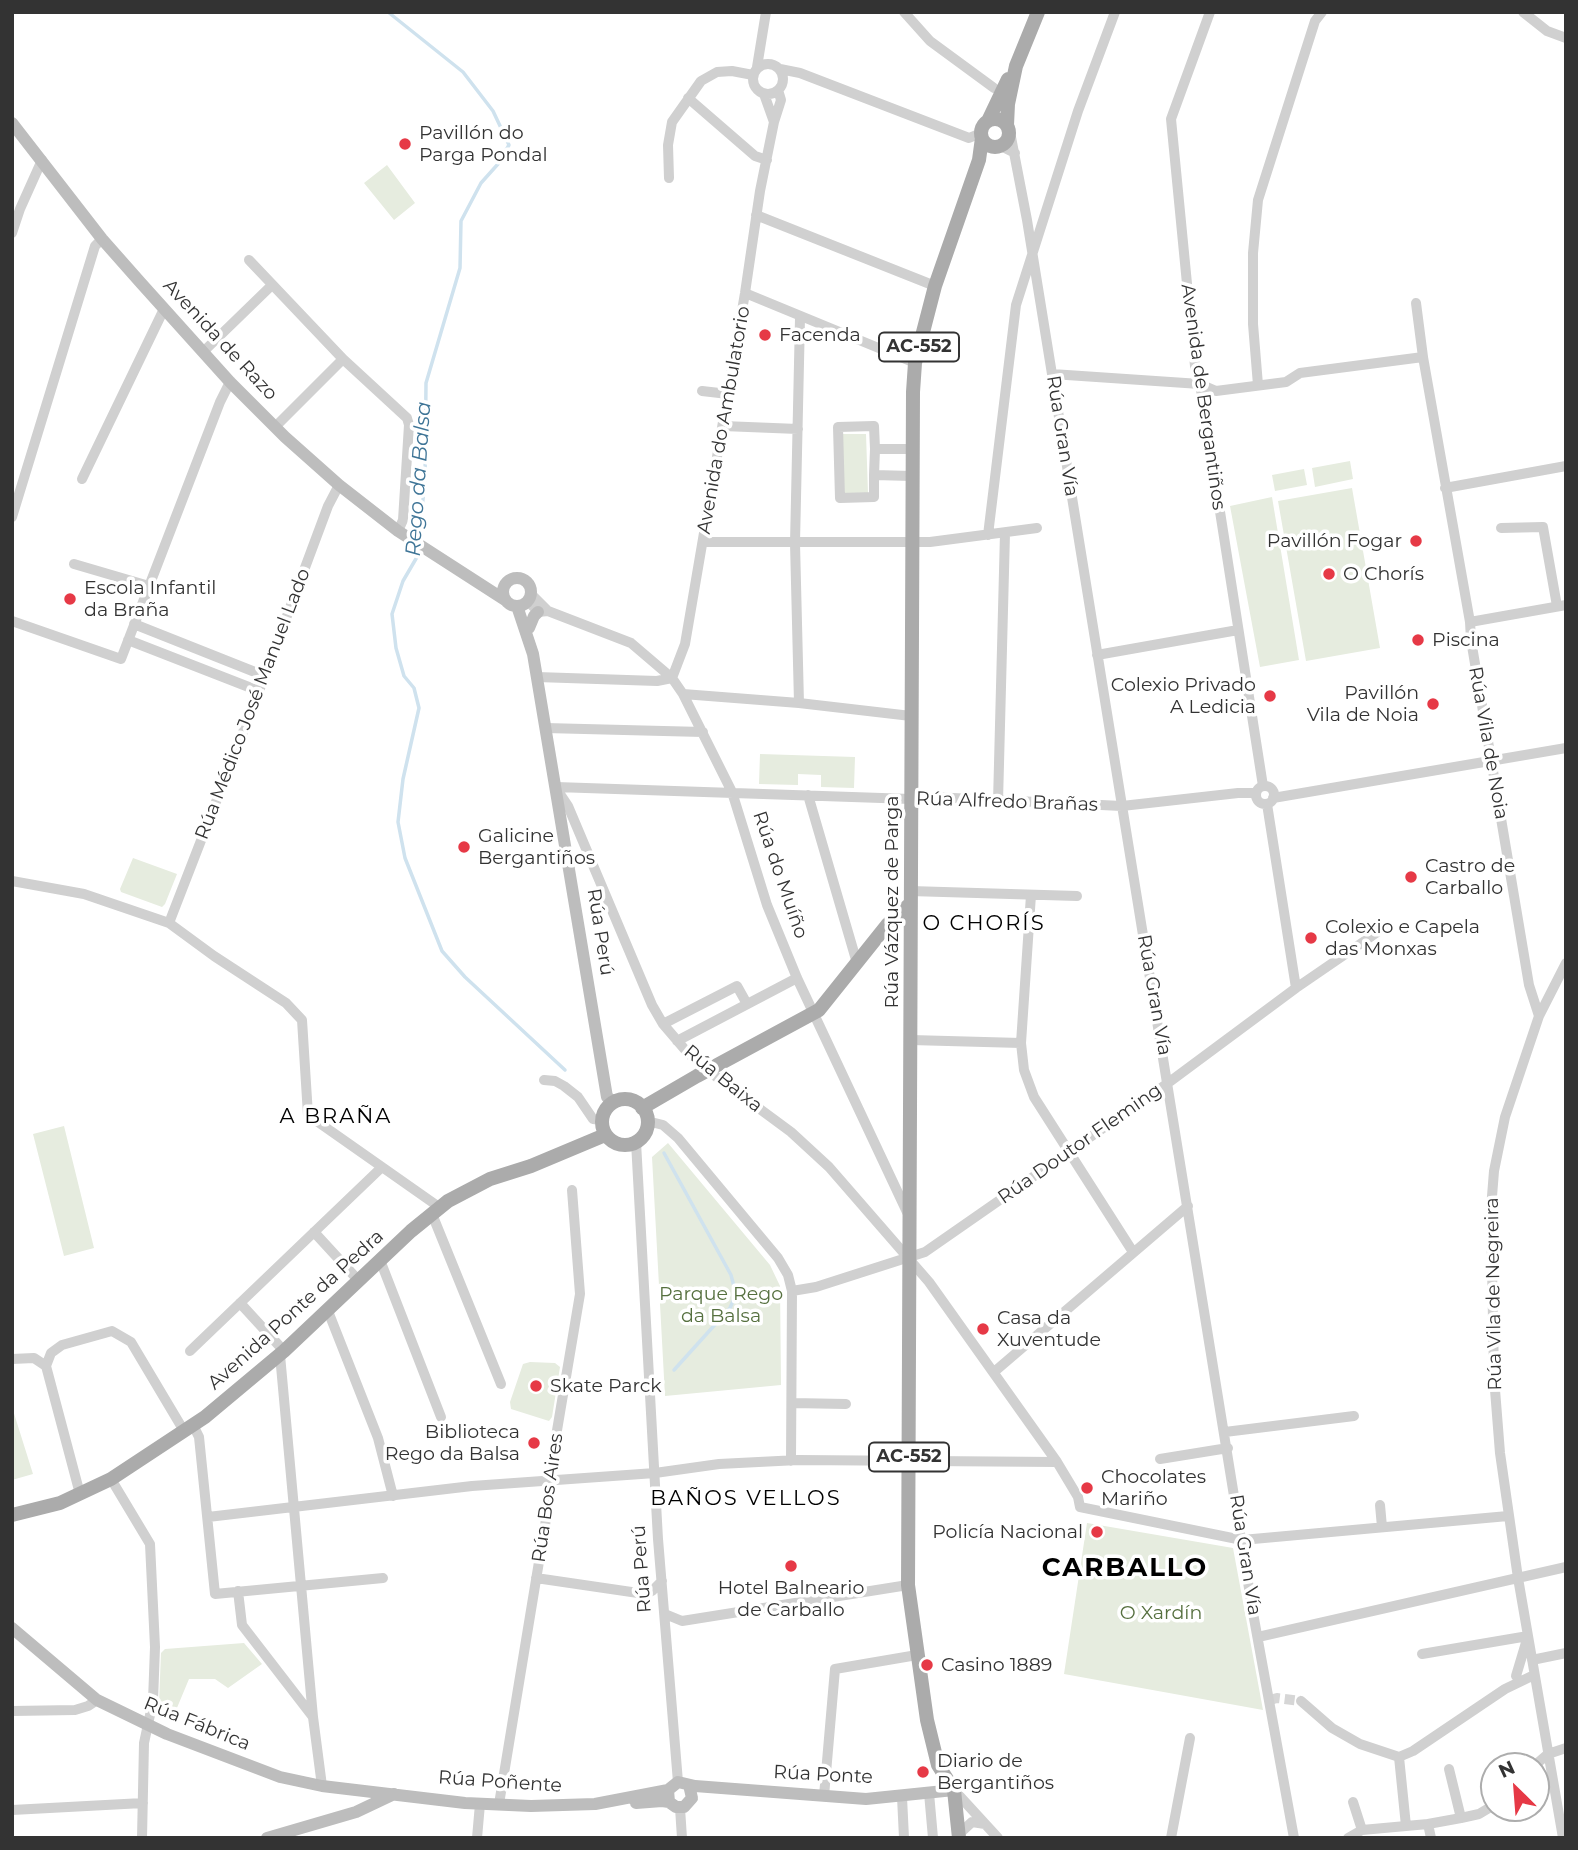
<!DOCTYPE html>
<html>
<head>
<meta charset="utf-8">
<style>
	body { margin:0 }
	#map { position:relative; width:1578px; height:1850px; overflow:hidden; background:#fff; font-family:Montserrat,sans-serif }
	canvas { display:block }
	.frame { position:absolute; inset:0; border:14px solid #333; pointer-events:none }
	.north { position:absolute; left:1480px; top:1752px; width:70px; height:70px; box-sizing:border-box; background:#fff; border:2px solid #adadad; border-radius:50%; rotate:335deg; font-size:19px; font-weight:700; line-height:28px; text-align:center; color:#333 }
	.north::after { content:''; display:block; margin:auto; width:24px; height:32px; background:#e63946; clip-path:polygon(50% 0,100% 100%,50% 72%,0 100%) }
</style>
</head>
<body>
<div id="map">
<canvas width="1578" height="1850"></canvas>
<div class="frame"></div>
<div class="north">N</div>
</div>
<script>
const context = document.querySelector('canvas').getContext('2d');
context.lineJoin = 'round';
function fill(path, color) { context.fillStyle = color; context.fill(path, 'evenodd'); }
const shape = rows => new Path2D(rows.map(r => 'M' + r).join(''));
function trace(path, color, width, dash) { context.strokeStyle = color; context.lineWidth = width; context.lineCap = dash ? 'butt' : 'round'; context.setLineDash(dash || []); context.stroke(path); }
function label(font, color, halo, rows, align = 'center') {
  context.font = font + ' Montserrat,sans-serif'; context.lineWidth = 7; context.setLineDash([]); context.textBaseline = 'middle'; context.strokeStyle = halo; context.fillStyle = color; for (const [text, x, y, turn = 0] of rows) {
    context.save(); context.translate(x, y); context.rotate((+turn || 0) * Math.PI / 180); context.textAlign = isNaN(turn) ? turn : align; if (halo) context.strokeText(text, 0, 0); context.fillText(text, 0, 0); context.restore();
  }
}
fill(shape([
	[387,165,415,203,394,220,364,183],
	[842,434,866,434,868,493,844,494],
	[1350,461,1353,479,1315,487,1312,468],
	[1304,469,1307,485,1275,491,1272,475],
	[1352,488,1380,648,1306,661,1278,501],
	[1272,497,1299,660,1260,667,1230,506],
	[760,754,855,757,854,788,821,787,821,775,798,774,798,785,759,784],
	[133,858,177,874,165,904,162,907,121,892,120,889],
	[64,1126,94,1248,64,1256,33,1134],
	[668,1143,770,1265,780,1286,781,1385,665,1396,652,1157],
	[530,1362,555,1363,560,1367,552,1417,549,1421,511,1409,510,1402,523,1364],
	[12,1407,33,1474,12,1480],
	[1087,1523,1233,1548,1263,1710,1064,1674],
	[244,1643,262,1664,228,1688,215,1679,189,1679,174,1715,161,1710,159,1703,161,1653,165,1649]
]), '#e6ecdf');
trace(shape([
	[388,12,463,72,493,111,509,145,498,164,481,183,461,221,460,268,426,383,425,479,419,540],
	[418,548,417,557,403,581,392,614,396,648,404,676,414,688,419,708,403,779,398,822,405,858,442,951,465,977,565,1070],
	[664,1153,731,1275,736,1294,730,1308,674,1370]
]), '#cfe2ee', 3.5);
trace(shape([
	[1270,1700,1277,1698,1301,1701]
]), '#d6d6d6', 10, [10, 5]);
trace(shape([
	[904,12,930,41,994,88],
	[1210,12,1171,119,1195,366,1200,384,1263,786],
	[1523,12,1547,31,1566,38],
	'753 79a15 15 0 1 1 30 0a15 15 0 1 1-30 0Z',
	[757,67,766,12],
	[780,69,800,73,969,138,981,133],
	[764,94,774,122],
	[688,98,755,156,767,160],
	[1010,132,1027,220,1253,1613,1294,1838],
	[1001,146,1015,153],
	[669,178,668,145,672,122,701,81,717,72,732,71,753,75],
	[756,215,935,286],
	[12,233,20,209,42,160],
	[249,260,343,359,407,418,409,425,403,520,398,531],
	[745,293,915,363],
	[1416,303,1423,357,1470,622,1471,640,1529,985,1539,1016],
	[203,352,272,285],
	[1052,374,1200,384,1216,391,1286,382,1300,373,1423,357],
	[1258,385,1253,324,1253,253,1258,200,1315,21,1322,12],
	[702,391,728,394],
	[723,426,798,429],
	[275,427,343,359],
	[874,475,875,449],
	[912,476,874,475,874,497,840,498,838,427,874,426,875,449,913,449],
	[82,479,164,309],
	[1445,488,1566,466],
	[12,517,95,246,102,239],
	[1501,528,1543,527,1557,606],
	[988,535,1016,305,1078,111,1115,12],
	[703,542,930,542,1037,528],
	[74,564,149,586],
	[531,594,548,611],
	[528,601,538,612,548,611,631,643,672,678,683,694,732,792,767,905,797,978,907,1212],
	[12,621,121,659,220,402,230,382],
	[1470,622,1566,605],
	[134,624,265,676],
	[128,640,259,691],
	[1097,655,1238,630],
	[537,677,657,681,672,678],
	[672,678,685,644,745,293,760,191,774,122,781,100,778,90],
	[683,694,799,703,911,716],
	[799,703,795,543,800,318],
	[545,728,703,732],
	'1256 795a9 9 0 1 1 18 0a9 9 0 1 1-18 0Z',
	[556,787,911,799,932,797,1122,806,1238,793,1256,793],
	[558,791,568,806,652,1005,663,1024,687,1052,707,1070,791,1132,829,1167,929,1282,1057,1462,1078,1497,1080,1507,1242,1540,1508,1516],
	[808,795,857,963],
	[1273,798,1566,748],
	[998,802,1005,533],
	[1267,804,1296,988],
	[12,881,84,894,169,923,214,956,286,1003,302,1020,308,1115,439,1207],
	[910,891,1077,896],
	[1031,895,1021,1043,1024,1070,1034,1097,1133,1252],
	[169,923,259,691,328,506,339,485],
	[663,1024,737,986,747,1004],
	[911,1040,1021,1043],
	[677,1041,797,978],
	[544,1080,555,1081,564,1086,578,1097,593,1119,602,1120],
	[647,1121,663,1125,678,1138,778,1258,788,1275,792,1291,791,1461],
	[636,1142,658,1539,678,1782],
	[432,1214,501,1384],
	[314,1232,359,1281],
	[380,1260,441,1417],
	[792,1291,816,1287,925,1252,1168,1083,1296,988,1385,927],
	[240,1303,284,1351],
	[328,1311,378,1438,393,1496],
	[190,1351,382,1167],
	[280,1355,313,1717,322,1786],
	[12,1359,34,1358,46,1366],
	[46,1366,51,1353,62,1345,112,1331,131,1342,184,1431],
	[46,1366,80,1494],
	[994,1372,1188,1206],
	[792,1403,846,1404],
	[193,1425,199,1437,215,1594,383,1578],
	[1225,1432,1354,1416],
	[1160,1459,1228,1448],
	[111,1479,150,1544,155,1647,153,1701,144,1743,142,1838],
	[1380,1505,1382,1527],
	[208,1517,472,1486,655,1473,719,1464,798,1460,1057,1462],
	[536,1578,645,1594,652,1591,662,1581],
	[238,1591,242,1625,313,1717],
	[665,1614,682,1621,908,1585],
	[1258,1637,1566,1567],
	[1422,1654,1528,1636,1516,1676],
	[1532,1660,1566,1653],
	[1301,1701,1332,1728,1360,1744,1399,1757,1413,1751,1505,1689,1534,1675],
	[12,1711,75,1710,88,1706,97,1700],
	[1399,1757,1406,1826],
	[1534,1766,1548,1754,1566,1748],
	[1449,1769,1461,1818],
	[954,1790,998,1838],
	[929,1793,933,1838],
	[824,1796,835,1669,917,1655],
	[902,1797,904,1838],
	[1353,1802,1362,1830],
	[499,1804,551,1489,551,1466,580,1294,572,1190],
	[680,1808,682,1838],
	[12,1810,143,1803],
	[1428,1824,1431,1838],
	[959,1834,972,1822,985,1824],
	[477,1838,480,1804],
	[1171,1838,1190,1738],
	[1348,1838,1362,1830,1428,1824,1461,1818,1479,1814,1494,1805],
	[1563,1838,1518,1578,1500,1453,1494,1377,1491,1209,1494,1171,1505,1117,1539,1016,1566,963]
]), '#d0d0d0', 10);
trace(shape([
	[12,123,102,239,140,282,230,382,285,437,339,485,398,531,505,600],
	'503 592a14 14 0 1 1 28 0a14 14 0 1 1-28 0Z',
	[517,606,533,654,607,1097,614,1102],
	[529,628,534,616,538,612],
	[12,1628,97,1700,167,1734,280,1777,322,1786,465,1803,531,1806,595,1804,668,1790],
	[669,1802,668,1790,678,1782,695,1786,866,1799,954,1790],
	[636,1803,662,1801,669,1802,676,1807,684,1807,692,1798,689,1785],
	[267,1838,356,1812,394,1794]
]), '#bdbdbd', 12);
trace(shape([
	'981 133a14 14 0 1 1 28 0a14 14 0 1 1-28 0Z',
	[988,121,1008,79],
	[1007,125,1008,104,1016,66,1038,12],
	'602 1122a23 23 0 1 1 46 0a23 23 0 1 1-46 0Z',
	[642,1108,697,1076,819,1010,887,925,910,904],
	[12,1515,60,1503,111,1479,205,1417,284,1351,411,1231,448,1201,490,1179,531,1166,605,1135],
	[959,1838,954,1790,938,1765,927,1720,908,1585,913,392,915,363,935,286,979,160,982,138]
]), '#ababab', 14);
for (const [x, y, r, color] of [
	[405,144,7,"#e63946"],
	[765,335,7,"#e63946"],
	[1416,541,7,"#e63946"],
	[1329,574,7,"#e63946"],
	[70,599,7,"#e63946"],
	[1418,640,7,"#e63946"],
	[1270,696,7,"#e63946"],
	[1433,704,7,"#e63946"],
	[464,847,7,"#e63946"],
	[1411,877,7,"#e63946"],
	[1311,938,7,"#e63946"],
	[983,1329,7,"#e63946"],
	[536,1386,7,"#e63946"],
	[534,1443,7,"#e63946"],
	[1087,1488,7,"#e63946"],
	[1097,1532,7,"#e63946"],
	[791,1566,7,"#e63946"],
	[927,1665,7,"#e63946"],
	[923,1772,7,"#e63946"]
]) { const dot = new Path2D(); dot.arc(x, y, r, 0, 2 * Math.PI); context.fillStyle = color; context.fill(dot); trace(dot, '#fff', 2.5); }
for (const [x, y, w] of [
	[919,347,80],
	[909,1457,80]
]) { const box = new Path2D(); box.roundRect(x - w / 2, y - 14.5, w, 29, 5); context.fillStyle = '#fff'; context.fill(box); trace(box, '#333', 2); }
label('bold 18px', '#333', null, [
	["AC-552",919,347],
	["AC-552",909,1457]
]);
label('19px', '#333', '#fff', [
	["Pavillón do",419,133],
	["Parga Pondal",419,155],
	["Facenda",779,335],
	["Pavillón Fogar",1402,541,"right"],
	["O Chorís",1343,574],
	["Escola Infantil",84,588],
	["da Braña",84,610],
	["Piscina",1432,640],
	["Colexio Privado",1256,685,"right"],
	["A Ledicia",1256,707,"right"],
	["Pavillón",1419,693,"right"],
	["Vila de Noia",1419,715,"right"],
	["Galicine",478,836],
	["Bergantiños",478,858],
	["Castro de",1425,866],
	["Carballo",1425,888],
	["Colexio e Capela",1325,927],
	["das Monxas",1325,949],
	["Casa da",997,1318],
	["Xuventude",997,1340],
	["Skate Parck",550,1386],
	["Biblioteca",520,1432,"right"],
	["Rego da Balsa",520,1454,"right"],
	["Chocolates",1101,1477],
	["Mariño",1101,1499],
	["Policía Nacional",1083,1532,"right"],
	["Hotel Balneario",791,1588,"center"],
	["de Carballo",791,1610,"center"],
	["Casino 1889",941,1665],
	["Diario de",937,1761],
	["Bergantiños",937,1783]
], 'left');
label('19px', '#333', '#fff', [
	["Avenida de Razo",220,340,47],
	["Avenida de Bergantiños",1203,397,82],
	["Avenida do Ambulatorio",724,420,-80],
	["Rúa Gran Vía",1062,436,81],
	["Rúa Médico José Manuel Lado",253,704,-69],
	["Rúa Vila de Noia",1488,743,80],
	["Rúa Alfredo Brañas",1007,802,2],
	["Rúa do Muíño",780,875,71],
	["Rúa Vázquez de Parga",892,902,-90],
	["Rúa Perú",600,932,81],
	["Rúa Gran Vía",1154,995,80],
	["Rúa Baixa",723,1079,39],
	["Rúa Doutor Fleming",1080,1144,-35],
	["Rúa Vila de Negreira",1494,1294,-91],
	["Avenida Ponte da Pedra",296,1310,-42],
	["Rúa Bos Aires",548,1498,-82],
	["Rúa Gran Vía",1245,1555,81],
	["Rúa Perú",642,1569,-94],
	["Rúa Fábrica",197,1724,22],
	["Rúa Ponte",823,1775,3],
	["Rúa Poñente",500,1782,4]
]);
label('19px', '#56703f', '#fff', [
	["Parque Rego",721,1294],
	["da Balsa",721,1316],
	["O Xardín",1161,1613]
]);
label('italic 21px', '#3f7597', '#fff', [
	["Rego da Balsa",419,479,-86]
]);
context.letterSpacing = '2px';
label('21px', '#000', '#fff', [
	["O CHORÍS",984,924],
	["A BRAÑA",336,1117],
	["BAÑOS VELLOS",746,1499]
]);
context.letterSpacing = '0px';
context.letterSpacing = '2px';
label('bold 26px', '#000', '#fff', [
	["CARBALLO",1125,1568]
]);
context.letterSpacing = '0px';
</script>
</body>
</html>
